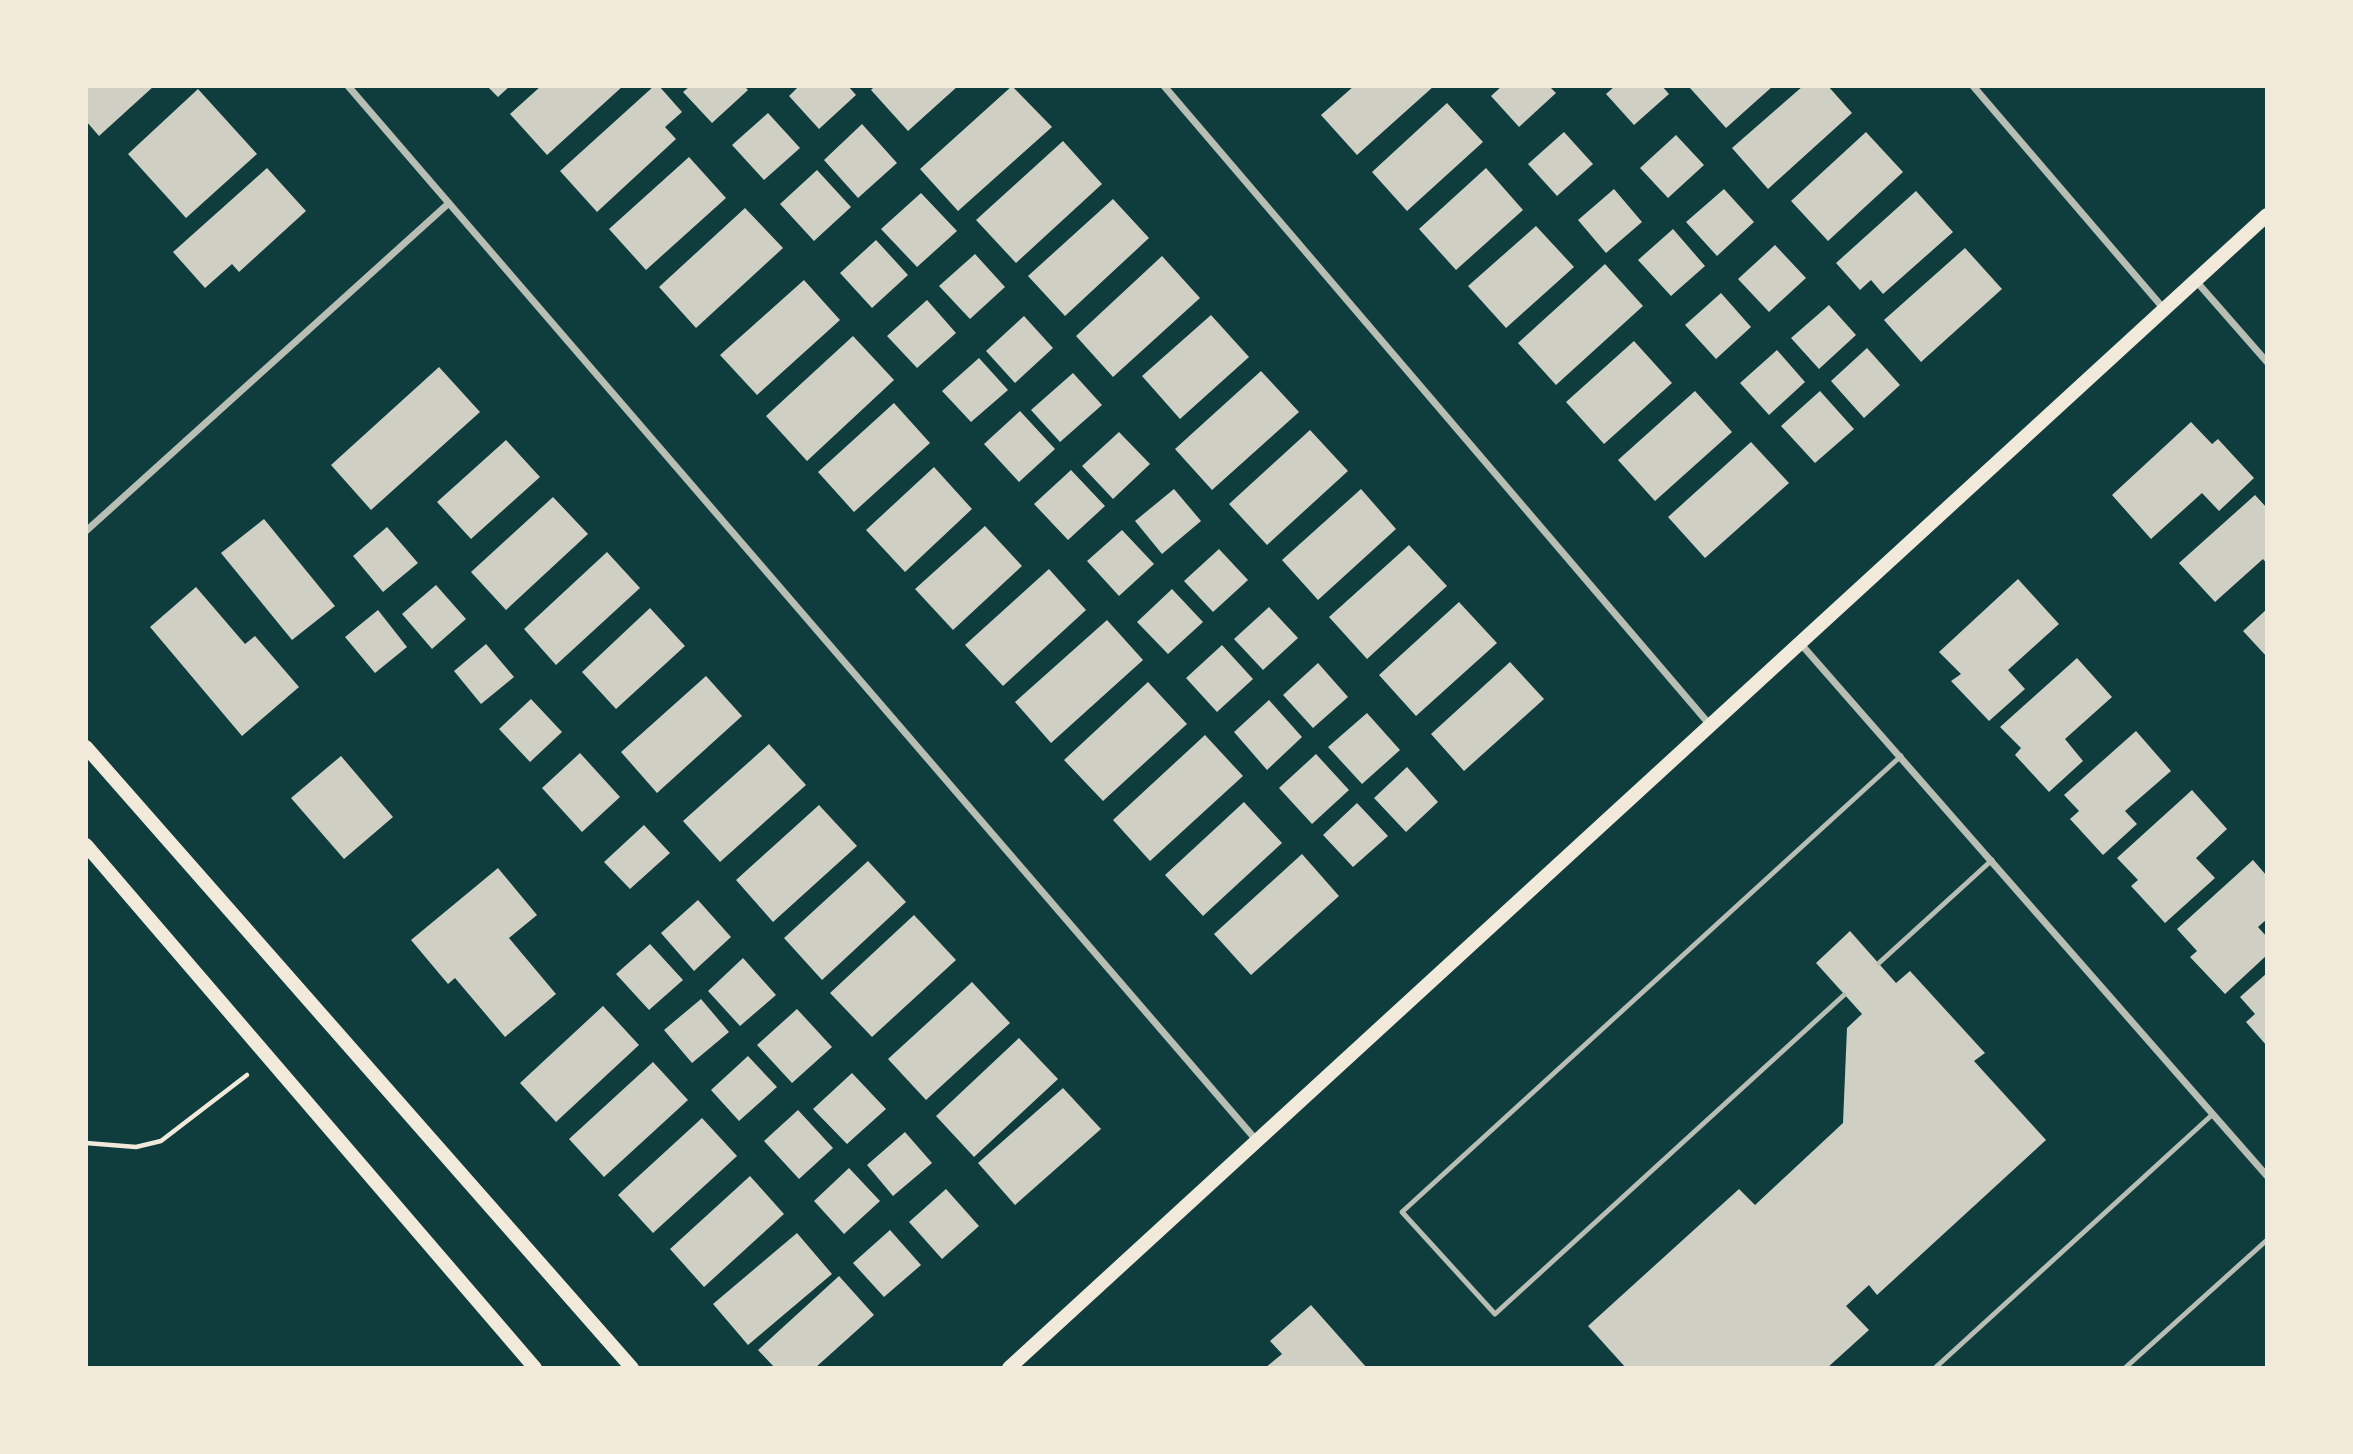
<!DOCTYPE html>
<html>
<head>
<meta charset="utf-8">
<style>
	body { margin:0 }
	#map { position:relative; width:2353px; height:1454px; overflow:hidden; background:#0f3d3e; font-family:"Fira Sans",sans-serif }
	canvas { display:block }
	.frame { position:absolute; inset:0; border:88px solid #f1e9da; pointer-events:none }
</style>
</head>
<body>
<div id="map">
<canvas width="2353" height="1454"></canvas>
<div class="frame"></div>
</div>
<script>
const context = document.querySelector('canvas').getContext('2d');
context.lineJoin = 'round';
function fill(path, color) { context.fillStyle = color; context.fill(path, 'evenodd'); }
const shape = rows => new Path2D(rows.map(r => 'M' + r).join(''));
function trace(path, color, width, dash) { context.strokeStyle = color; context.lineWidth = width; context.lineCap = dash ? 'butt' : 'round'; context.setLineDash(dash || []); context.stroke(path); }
fill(shape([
	[86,86,154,86,99,136,86,121],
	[487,86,510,86,498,97],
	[541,86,623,86,547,155,510,114],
	[654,86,659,86,682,112,665,127,676,139,597,212,560,171],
	[690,86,744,86,748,90,712,123,683,92],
	[799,86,848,86,856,95,819,129,789,96],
	[875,86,958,86,908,131,871,90],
	[1012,86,1052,127,958,211,920,169],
	[1354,86,1434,86,1357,155,1321,115],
	[1502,86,1549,86,1556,93,1519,127,1491,96],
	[1615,86,1662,86,1669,94,1634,125,1606,94],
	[1693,86,1773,86,1726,128,1690,88],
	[1803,86,1828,86,1852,113,1768,189,1732,148],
	[198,89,257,154,186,218,128,154],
	[1447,103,1483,142,1407,211,1372,172],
	[768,113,800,148,764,180,732,145],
	[862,124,897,163,858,198,824,160],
	[1564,132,1593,164,1557,196,1528,164],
	[1866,132,1903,172,1828,241,1791,201],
	[1676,135,1704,165,1668,198,1640,168],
	[1063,141,1102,184,1016,263,976,220],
	[689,157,726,198,646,270,609,229],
	[267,168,306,211,239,272,232,264,205,288,173,252],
	[1486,168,1523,210,1456,270,1419,229],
	[817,170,851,207,814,241,780,204],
	[1614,189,1642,222,1606,253,1578,220],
	[1724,189,1754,222,1717,256,1686,222],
	[1916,191,1953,232,1883,294,1871,280,1860,290,1836,263],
	[921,193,957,231,917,267,881,229],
	[1113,199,1149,238,1065,316,1028,276],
	[745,208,783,248,696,328,659,287],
	[1536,226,1574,267,1506,328,1468,286],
	[1673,229,1705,266,1671,296,1638,260],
	[876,240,908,275,872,308,840,273],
	[1775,245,1806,278,1769,312,1738,279],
	[1965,248,2002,289,1921,362,1884,320],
	[975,254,1005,287,970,319,939,286],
	[1162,256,1200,298,1113,377,1076,336],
	[1605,264,1643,306,1556,385,1518,343],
	[804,280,840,320,757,395,720,355],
	[1721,293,1751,327,1716,359,1685,325],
	[927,300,956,333,917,368,887,336],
	[1829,305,1856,335,1819,369,1791,338],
	[1211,315,1249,357,1180,419,1142,376],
	[1024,316,1053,348,1015,383,986,351],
	[853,336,894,380,807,461,766,416],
	[1634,341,1672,383,1604,444,1566,402],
	[1867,348,1900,385,1864,418,1831,381],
	[1777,350,1805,382,1769,415,1740,383],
	[979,358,1008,390,971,422,942,391],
	[439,367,480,412,371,510,331,465],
	[1261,371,1299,412,1212,490,1175,449],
	[1073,373,1102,405,1060,442,1031,410],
	[1695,391,1732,432,1655,501,1618,460],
	[1820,391,1854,429,1815,463,1781,426],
	[894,403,930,443,854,512,818,472],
	[1020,411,1055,449,1019,482,984,444],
	[2191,422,2212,444,2218,439,2254,478,2219,511,2202,493,2151,539,2112,495],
	[1310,430,1348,471,1267,545,1229,504],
	[1119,432,1150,464,1113,499,1082,466],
	[506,440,540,477,471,539,437,502],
	[1751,442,1789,483,1705,558,1668,517],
	[934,467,972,509,905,572,866,530],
	[1071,470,1105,506,1068,540,1034,504],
	[1174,489,1201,521,1162,554,1135,521],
	[1361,489,1396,529,1318,600,1282,560],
	[2255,495,2267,508,2267,564,2263,559,2215,602,2179,563],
	[553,497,588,534,506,610,471,572],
	[264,519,335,606,292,640,221,553],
	[985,526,1022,566,953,630,915,589],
	[387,527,418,563,383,592,353,556],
	[1122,530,1154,564,1119,596,1087,561],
	[1409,545,1447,586,1367,659,1329,617],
	[1219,549,1248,580,1213,612,1184,581],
	[607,552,640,588,556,665,524,629],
	[1049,569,1086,610,1003,686,965,645],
	[2018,579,2059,624,2008,670,2025,689,1989,721,1951,681,1961,674,1939,652],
	[436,585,466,619,432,649,402,614],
	[196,587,245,644,255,636,299,687,242,736,150,627],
	[1172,589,1203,622,1168,654,1137,622],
	[1459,602,1497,643,1416,716,1379,675],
	[1269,607,1298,638,1263,670,1234,639],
	[650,608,685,646,616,709,582,672],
	[2267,609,2267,657,2243,631],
	[378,610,407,647,375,673,345,637],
	[1107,620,1143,660,1051,743,1015,702],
	[486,644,514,677,481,704,454,671],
	[1222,645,1253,679,1217,712,1186,678],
	[2077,658,2112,697,2065,739,2083,761,2049,792,2015,755,2021,748,2000,727],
	[1510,662,1544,699,1464,771,1431,734],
	[1318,663,1348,697,1313,728,1283,695],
	[706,676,742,716,657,793,621,752],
	[1148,682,1187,724,1103,801,1064,760],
	[531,699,562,732,530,762,499,729],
	[1269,700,1302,737,1267,770,1234,732],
	[1367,713,1400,750,1362,784,1328,747],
	[2136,731,2171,771,2125,811,2137,824,2103,855,2070,819,2079,811,2064,795],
	[1205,735,1243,776,1150,861,1113,820],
	[769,744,806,785,720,862,683,821],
	[580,753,620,797,582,832,542,788],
	[1316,754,1349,790,1312,824,1279,788],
	[341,756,393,817,344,859,291,798],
	[1407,767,1438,802,1406,832,1374,798],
	[2192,790,2227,829,2196,858,2215,878,2165,923,2131,886,2138,880,2117,858],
	[1244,802,1282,843,1203,916,1165,875],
	[1357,803,1388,836,1353,867,1323,835],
	[819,805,857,846,773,922,736,880],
	[644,825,670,853,630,889,604,862],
	[1302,854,1339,896,1251,975,1214,934],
	[2253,860,2267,876,2267,919,2258,927,2267,937,2267,955,2225,994,2190,957,2197,951,2177,929],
	[868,861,906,902,822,980,784,938],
	[498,868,537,915,509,938,556,994,505,1037,455,978,448,984,411,940],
	[698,900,731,937,694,971,661,933],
	[914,915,956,960,872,1037,830,993],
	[1850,931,1896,983,1910,971,1985,1053,1974,1061,2046,1140,1877,1295,1869,1285,1846,1306,1869,1330,1827,1368,1626,1368,1588,1326,1739,1189,1755,1205,1843,1123,1847,1028,1862,1014,1816,963],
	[650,944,683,980,649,1010,616,974],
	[743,958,776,995,740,1026,708,991],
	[2267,973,2267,1046,2246,1022,2255,1014,2240,997],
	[972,982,1010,1023,926,1100,888,1059],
	[701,999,729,1032,692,1063,664,1030],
	[603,1006,639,1045,556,1122,520,1083],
	[797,1009,832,1047,792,1083,757,1045],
	[1019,1038,1058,1079,974,1157,936,1116],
	[748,1056,777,1087,739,1121,711,1090],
	[653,1062,688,1100,604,1177,569,1139],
	[852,1073,886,1109,847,1144,813,1109],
	[1063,1088,1101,1129,1015,1205,978,1163],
	[798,1110,833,1148,799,1179,764,1141],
	[702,1118,737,1156,653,1233,618,1195],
	[905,1132,932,1163,893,1196,867,1165],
	[849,1168,880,1201,844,1234,814,1201],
	[750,1176,784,1214,704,1287,670,1249],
	[946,1189,979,1226,942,1259,909,1222],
	[890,1230,921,1265,884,1297,853,1263],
	[797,1233,832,1274,748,1345,713,1304],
	[839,1276,874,1315,815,1368,775,1368,758,1350],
	[1311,1305,1367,1368,1265,1368,1282,1354,1270,1341]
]), '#cfcfc3');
trace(shape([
	[86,1143,136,1147,161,1141,247,1075]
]), '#f1e9da', 4.5);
trace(shape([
	[1879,963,1992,860],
	[1844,995,1495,1314,1402,1212,1901,756],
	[1935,1368,2213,1114],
	[2125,1368,2267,1240]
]), '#b8beb3', 5);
trace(shape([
	[348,86,1257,1141],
	[1164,86,1710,725],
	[1973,86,2164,309],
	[2196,281,2267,362],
	[86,531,449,203],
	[1800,643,2267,1176]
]), '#b8beb3', 7);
trace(shape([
	[86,747,632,1368],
	[86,845,535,1368],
	[1009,1368,2267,215]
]), '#f1e9da', 14);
</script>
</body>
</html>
